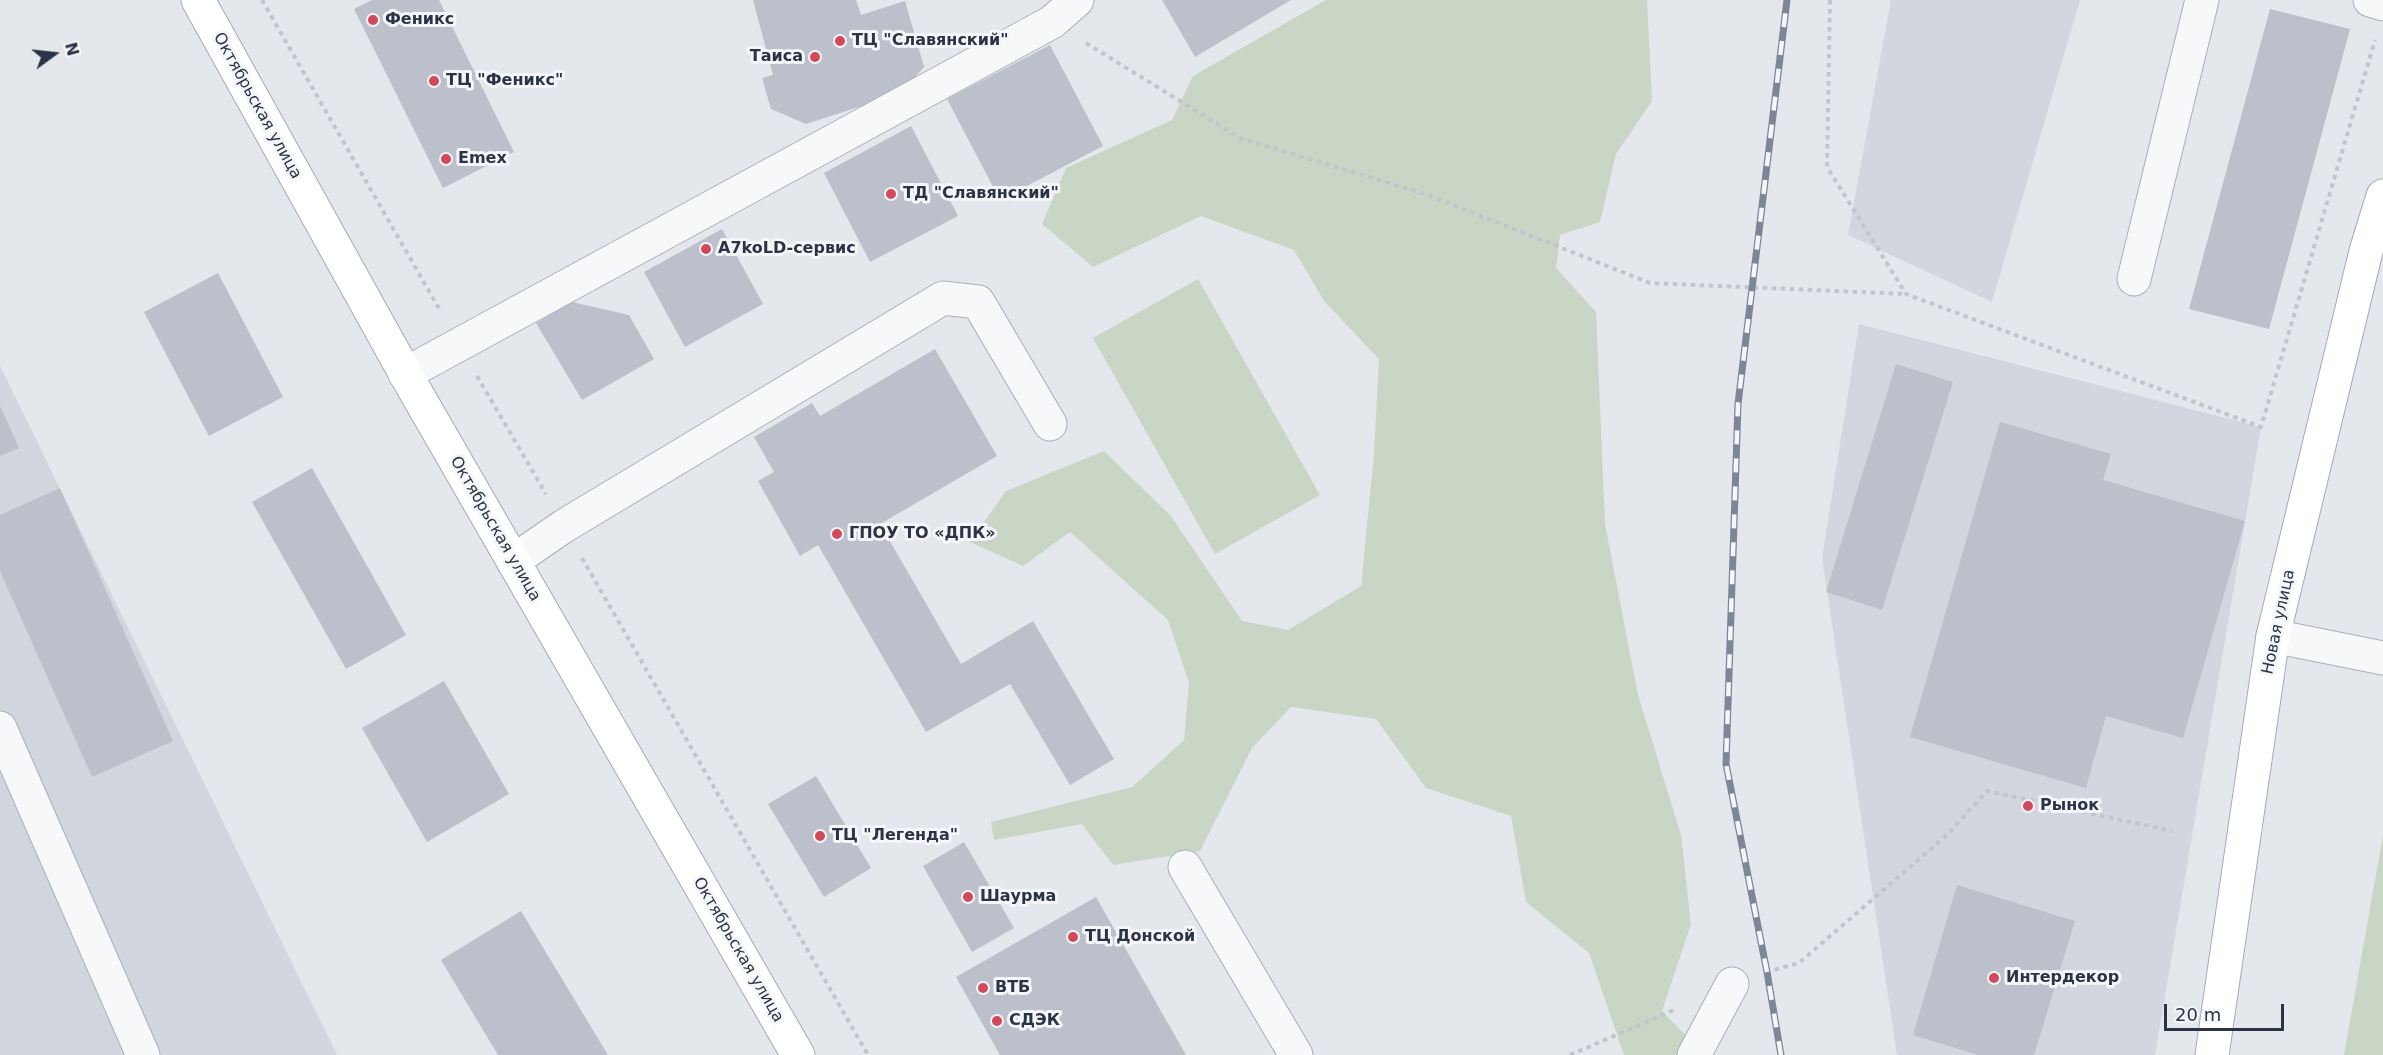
<!DOCTYPE html>
<html>
<head>
<meta charset="utf-8">
<style>
	body { margin:0 }
	#map { position:relative; width:2383px; height:1055px; overflow:hidden; background:#e4e7ec; font-family:"DejaVu Sans",sans-serif }
	canvas { display:block }
	.north { position:absolute; left:24px; top:24px; width:60px; height:60px; -webkit-text-stroke:4px #f4f6f9; paint-order:stroke; rotate:75deg; font-size:16px; font-weight:700; line-height:24px; text-align:center; color:#2b3445 }
	.north::after { content:''; display:block; margin:auto; width:21px; height:27px; background:#2b3445; clip-path:polygon(50% 0,100% 100%,50% 72%,0 100%) }
	.scale { position:absolute; left:2164px; top:1004px; width:120px; height:27px; box-sizing:border-box; border:3px solid #2b3445; border-top:0; padding-left:8px; font-size:18px; line-height:21px; white-space:nowrap; color:#2b3445; -webkit-text-stroke:4px #f4f6f9; paint-order:stroke }
</style>
</head>
<body>
<div id="map">
<canvas width="2383" height="1055"></canvas>
<div class="north">N</div>
<div class="scale">20 m</div>
</div>
<script>
const context = document.querySelector('canvas').getContext('2d');
context.lineJoin = 'round';
function fill(path, color) { context.fillStyle = color; context.fill(path, 'evenodd'); }
const shape = rows => new Path2D(rows.map(r => 'M' + r).join(''));
function trace(path, color, width, dash) { context.strokeStyle = color; context.lineWidth = width; context.lineCap = dash ? 'butt' : 'round'; context.setLineDash(dash || []); context.stroke(path); }
function label(font, color, halo, rows, align = 'center') {
  context.font = font + ' "DejaVu Sans",sans-serif'; context.lineWidth = 6; context.setLineDash([]); context.textBaseline = 'middle'; context.strokeStyle = halo; context.fillStyle = color; for (const [text, x, y, turn = 0] of rows) {
    context.save(); context.translate(x, y); context.rotate((+turn || 0) * Math.PI / 180); context.textAlign = isNaN(turn) ? turn : align; if (halo) context.strokeText(text, 0, 0); context.fillText(text, 0, 0); context.restore();
  }
}
fill(shape([
	[1891,0,2080,0,1992,302,1848,235],
	[1859,324,2261,427,2155,1055,1897,1055,1822,558],
	[0,366,337,1055,0,1055]
]), '#d2d6de');
fill(shape([
	[1326,0,1647,0,1652,101,1616,154,1600,222,1560,235,1556,268,1596,312,1605,524,1638,695,1681,835,1691,924,1662,1011,1697,1047,1696,1055,1624,1055,1589,953,1526,902,1511,816,1426,788,1376,719,1291,707,1252,748,1200,851,1113,865,1082,824,994,840,991,822,1132,787,1184,740,1189,683,1168,620,1070,532,1023,566,970,542,1006,491,1104,451,1171,516,1242,621,1288,630,1361,586,1374,454,1379,359,1324,301,1294,250,1201,216,1093,267,1042,224,1066,168,1172,120,1193,76],
	[1198,279,1320,495,1215,554,1093,338],
	[2383,835,2383,1055,2344,1055]
]), '#c9d6c5');
fill(shape([
	[372,0,439,0,514,152,443,188,354,9],
	[753,0,856,0,861,15,905,1,924,67,899,94,806,124,771,109,762,78,773,75],
	[1162,0,1291,0,1195,57],
	[2270,9,2350,29,2269,329,2189,309],
	[1050,45,1103,146,1000,200,947,99],
	[911,126,958,216,870,262,824,173],
	[722,229,763,304,685,347,644,272],
	[218,273,283,397,209,436,144,312],
	[572,302,629,315,654,359,582,400,536,323],
	[935,349,997,456,880,524,961,664,1033,621,1114,759,1070,785,1010,684,926,732,818,545,800,556,758,481,774,472,754,437,812,403,820,416],
	[1896,364,1953,382,1882,610,1826,592],
	[0,406,19,448,0,456],
	[2000,422,2111,454,2103,480,2245,521,2183,738,2106,716,2086,788,1910,737],
	[312,468,406,635,346,669,252,502],
	[60,488,173,741,92,777,0,571,0,515],
	[444,681,509,794,427,842,362,728],
	[816,776,871,868,824,897,768,804],
	[964,842,1014,928,972,952,923,866],
	[1957,885,2075,921,2034,1055,1978,1055,1913,1035],
	[1096,897,1186,1055,1000,1055,956,977],
	[521,911,608,1055,498,1055,441,960]
]), '#bbc0ca');
const minor = shape([
	[2370,0,2383,4],
	[2134,279,2202,0],
	[405,374,1052,22,1077,0],
	[513,561,564,526,943,298,978,302,1050,424],
	[2273,636,2383,658],
	[0,728,143,1055],
	[1185,867,1296,1055],
	[1694,1055,1732,984]
]);
const major = shape([
	[198,0,414,389,798,1055],
	[2212,1055,2273,636,2366,251,2383,196]
]);
trace(minor, '#a9aeb7', 35);
trace(major, '#a3abb8', 35);
trace(shape([
	[262,0,441,312],
	[1830,0,1827,167,1906,294,2261,427,2375,40],
	[1086,43,1240,138,1428,195,1650,283,1906,294],
	[477,376,546,494],
	[582,558,868,1055],
	[1766,972,1799,963,1948,834,1987,791,2172,831],
	[1570,1055,1676,1009]
]), '#c2c5cb', 4, [4.5, 4.5]);
trace(minor, '#f7f8fa', 33);
trace(major, '#fff', 33);
const rail = shape([
	[1781,1055,1767,972,1726,764,1738,404,1787,0]
]);
trace(rail, '#7d8696', 7);
trace(rail, '#f4f6f9', 4.5, [14]);
for (const [x, y, r, color] of [
	[373,20,6,"#d1495b"],
	[840,41,6,"#d1495b"],
	[815,57,6,"#d1495b"],
	[434,81,6,"#d1495b"],
	[446,159,6,"#d1495b"],
	[891,194,6,"#d1495b"],
	[706,249,6,"#d1495b"],
	[837,534,6,"#d1495b"],
	[2028,806,6,"#d1495b"],
	[820,836,6,"#d1495b"],
	[968,897,6,"#d1495b"],
	[1073,937,6,"#d1495b"],
	[1994,978,6,"#d1495b"],
	[983,988,6,"#d1495b"],
	[997,1021,6,"#d1495b"]
]) { const dot = new Path2D(); dot.arc(x, y, r, 0, 2 * Math.PI); context.fillStyle = color; context.fill(dot); trace(dot, '#f4f6f9', 2); }
label('bold 16px', '#2b3445', '#f4f6f9', [
	["Феникс",385,20],
	["ТЦ \"Славянский\"",852,41],
	["Таиса",803,57,"right"],
	["ТЦ \"Феникс\"",446,81],
	["Emex",458,159],
	["ТД \"Славянский\"",903,194],
	["A7koLD-сервис",718,249],
	["ГПОУ ТО «ДПК»",849,534],
	["Рынок",2040,806],
	["ТЦ \"Легенда\"",832,836],
	["Шаурма",980,897],
	["ТЦ Донской",1085,937],
	["Интердекор",2006,978],
	["ВТБ",995,988],
	["СДЭК",1009,1021]
], 'left');
label('16px', '#2b3445', '#f4f6f9', [
	["Октябрьская улица",257,106,61],
	["Октябрьская улица",495,529,60],
	["Новая улица",2279,622,-78],
	["Октябрьская улица",738,950,60]
]);
</script>
</body>
</html>
